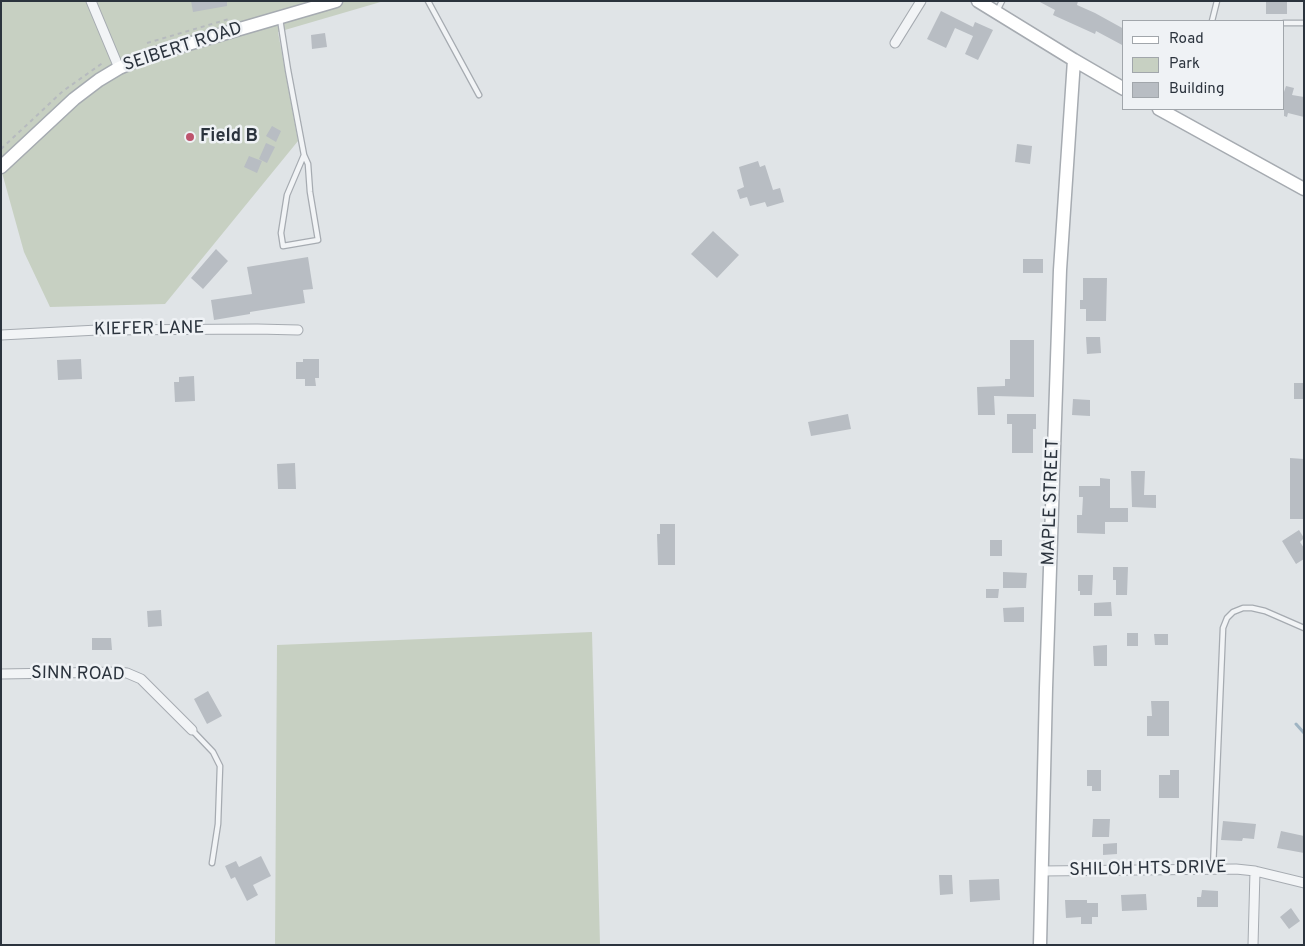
<!DOCTYPE html>
<html>
<head>
<meta charset="utf-8">
<style>
	body { margin:0 }
	#map { position:relative; width:1305px; height:946px; overflow:hidden; background:#e0e4e7; font-family:Overpass,sans-serif }
	canvas { display:block }
	.frame { position:absolute; inset:0; border:2px solid #2b333d; pointer-events:none }
	.legend { position:absolute; left:1122px; top:20px; width:162px; height:90px; box-sizing:border-box; background:#eff2f5; border:1px solid #a1a6ab; margin:0; padding:6px 9px; list-style:none; font-size:15px; color:#2b333d }
	.legend li { display:flex; align-items:center; gap:10px; height:25px }
	.legend b { width:25px; border:1px solid #a1a6ab }
</style>
</head>
<body>
<div id="map">
<canvas width="1305" height="946"></canvas>
<div class="frame"></div>
<ul class="legend">
<li><b style="height:6px;background:#fff"></b>Road</li>
<li><b style="height:14px;background:#c7d0c2"></b>Park</li>
<li><b style="height:14px;background:#b8bdc3"></b>Building</li>
</ul>
</div>
<script>
const context = document.querySelector('canvas').getContext('2d');
context.lineJoin = 'round';
function fill(path, color) { context.fillStyle = color; context.fill(path, 'evenodd'); }
const shape = rows => new Path2D(rows.map(r => 'M' + r).join(''));
function trace(path, color, width, dash) { context.strokeStyle = color; context.lineWidth = width; context.lineCap = dash ? 'butt' : 'round'; context.setLineDash(dash || []); context.stroke(path); }
function label(font, color, halo, rows, align = 'center') {
  context.font = font + ' Overpass,sans-serif'; context.lineWidth = 5; context.setLineDash([]); context.textBaseline = 'middle'; context.strokeStyle = halo; context.fillStyle = color; for (const [text, x, y, turn = 0] of rows) {
    context.save(); context.translate(x, y); context.rotate((+turn || 0) * Math.PI / 180); context.textAlign = isNaN(turn) ? turn : align; if (halo) context.strokeText(text, 0, 0); context.fillText(text, 0, 0); context.restore();
  }
}
fill(shape([
	[1,1,384,1,278,32,298,141,165,304,50,307,24,252,1,169],
	[592,632,600,945,275,945,277,645]
]), '#c7d0c2');
trace(shape([
	[1296,724,1304,733]
]), '#9fb4c3', 3);
fill(shape([
	[191,1,227,1,227,6,193,12],
	[1038,1,1078,1,1077,5,1095,13,1124,29,1124,46,1096,31,1095,34,1053,15,1055,10],
	[1266,1,1287,1,1287,14,1266,14],
	[941,11,973,27,975,22,993,30,978,60,965,54,973,36,955,28,946,48,927,39],
	[325,33,327,47,312,49,311,35],
	[1286,86,1294,88,1292,95,1304,97,1304,117,1288,113,1287,117,1284,116,1284,92],
	[272,126,281,131,276,142,266,136],
	[266,143,275,147,267,163,259,159],
	[1017,144,1032,146,1030,164,1015,162],
	[249,156,262,161,257,173,244,167],
	[758,161,760,167,765,165,773,190,780,188,784,202,767,207,765,202,750,206,747,197,740,199,737,190,744,187,739,167],
	[713,231,739,255,717,278,691,254],
	[216,249,228,261,203,289,191,278],
	[308,257,313,289,303,290,305,303,250,312,250,314,214,320,211,300,252,294,247,267],
	[1023,259,1043,259,1043,273,1023,273],
	[1083,278,1107,278,1106,321,1086,321,1086,309,1080,309,1080,300,1083,300],
	[1086,337,1100,337,1101,353,1087,354],
	[1010,340,1034,340,1034,397,994,396,995,415,978,415,977,387,1005,386,1005,379,1010,379],
	[81,359,82,379,58,380,57,360],
	[303,359,319,359,319,378,315,378,316,386,305,386,305,379,296,379,296,362,303,362],
	[194,376,195,401,175,402,174,382,179,382,179,377],
	[1294,383,1304,383,1304,399,1294,399],
	[1073,399,1090,400,1090,416,1072,415],
	[848,414,851,429,811,436,808,422],
	[1007,414,1036,414,1036,429,1033,429,1033,453,1012,453,1012,424,1007,424],
	[1290,458,1304,459,1304,519,1290,519],
	[295,463,296,489,278,489,277,464],
	[1131,471,1145,471,1144,495,1156,495,1156,508,1132,507],
	[1100,478,1110,479,1110,508,1128,508,1128,522,1105,522,1105,534,1077,533,1077,515,1082,515,1083,497,1079,497,1079,486,1100,486],
	[660,524,675,524,675,565,658,565,657,534,660,534],
	[1299,530,1304,538,1300,542,1304,548,1304,559,1296,564,1282,541],
	[990,540,1002,540,1002,556,990,556],
	[1113,567,1128,567,1127,595,1116,595,1116,580,1113,580],
	[1003,572,1027,573,1026,588,1003,588],
	[1078,575,1093,575,1092,595,1080,595,1080,591,1078,591],
	[986,589,999,589,998,598,986,598],
	[1111,602,1112,616,1094,616,1094,603],
	[1024,607,1024,622,1004,622,1003,608],
	[161,610,162,626,148,627,147,611],
	[1127,633,1138,633,1138,646,1127,646],
	[1154,634,1168,634,1168,645,1155,645],
	[92,638,111,638,112,650,92,650],
	[1107,645,1107,666,1094,666,1093,646],
	[208,691,222,716,207,724,194,699],
	[1151,701,1169,701,1169,736,1147,736,1147,716,1152,716],
	[1087,770,1101,770,1101,791,1092,791,1092,786,1087,786],
	[1170,770,1179,770,1179,798,1159,798,1159,775,1170,775],
	[1093,819,1110,819,1109,837,1092,837],
	[1223,821,1256,824,1254,839,1243,838,1242,841,1221,840],
	[1281,831,1304,836,1304,853,1277,848],
	[1117,843,1117,854,1103,855,1103,844],
	[261,856,271,876,253,885,258,895,247,901,235,877,231,879,225,866,236,861,239,867],
	[939,875,952,875,953,894,940,895],
	[999,879,1000,900,970,902,969,880],
	[1202,890,1218,891,1218,907,1197,907,1197,897,1201,897],
	[1146,894,1147,910,1122,911,1121,895],
	[1065,900,1087,900,1087,903,1098,903,1098,917,1092,917,1092,924,1081,924,1081,917,1066,918],
	[1291,908,1300,921,1289,929,1280,917]
]), '#b8bdc3');
const lane = shape([
	[428,1,479,95],
	[997,11,1002,1],
	[280,19,288,70,304,155,308,164,310,192,318,240,283,246,281,233,287,195,304,155],
	[1212,21,1217,1],
	[1284,23,1304,23],
	[192,730,213,752,220,766,218,824,212,863],
	[1213,869,1223,628,1227,618,1233,612,1243,608,1252,608,1265,611,1304,628]
]);
const street = shape([
	[91,1,119,68],
	[895,43,921,1],
	[1,335,98,330,257,329,298,330],
	[1,674,117,672,127,673,141,679,192,730],
	[1041,871,1236,869,1255,871],
	[1253,945,1255,871,1304,883]
]);
const secondary = shape([
	[978,1,1074,60,1124,89],
	[1159,109,1304,189],
	[1,167,74,99,99,80,119,68,147,56,336,1],
	[1040,945,1046,688,1060,270,1074,60]
]);
trace(lane, '#a6abb1', 7);
trace(street, '#a6abb1', 11);
trace(secondary, '#a6abb1', 15);
trace(shape([
	[147,43,229,19],
	[1,149,63,91,104,62]
]), '#b6babe', 2, [4, 4]);
trace(lane, '#f2f4f6', 4.5);
trace(street, '#f2f4f6', 9);
trace(secondary, '#fff', 12);
for (const [x, y, r, color] of [
	[190,137,5,"#be546d"]
]) { const dot = new Path2D(); dot.arc(x, y, r, 0, 2 * Math.PI); context.fillStyle = color; context.fill(dot); trace(dot, '#eff2f5', 2); }
label('18px', '#2b333d', '#eff2f5', [
	["SEIBERT ROAD",183,48,-18],
	["KIEFER LANE",149,330,-1],
	["MAPLE STREET",1052,502,-88],
	["SINN ROAD",78,675,1],
	["SHILOH HTS DRIVE",1148,870,-1]
]);
label('bold 18px', '#2b333d', '#eff2f5', [
	["Field B",200,137]
], 'left');
</script>
</body>
</html>
